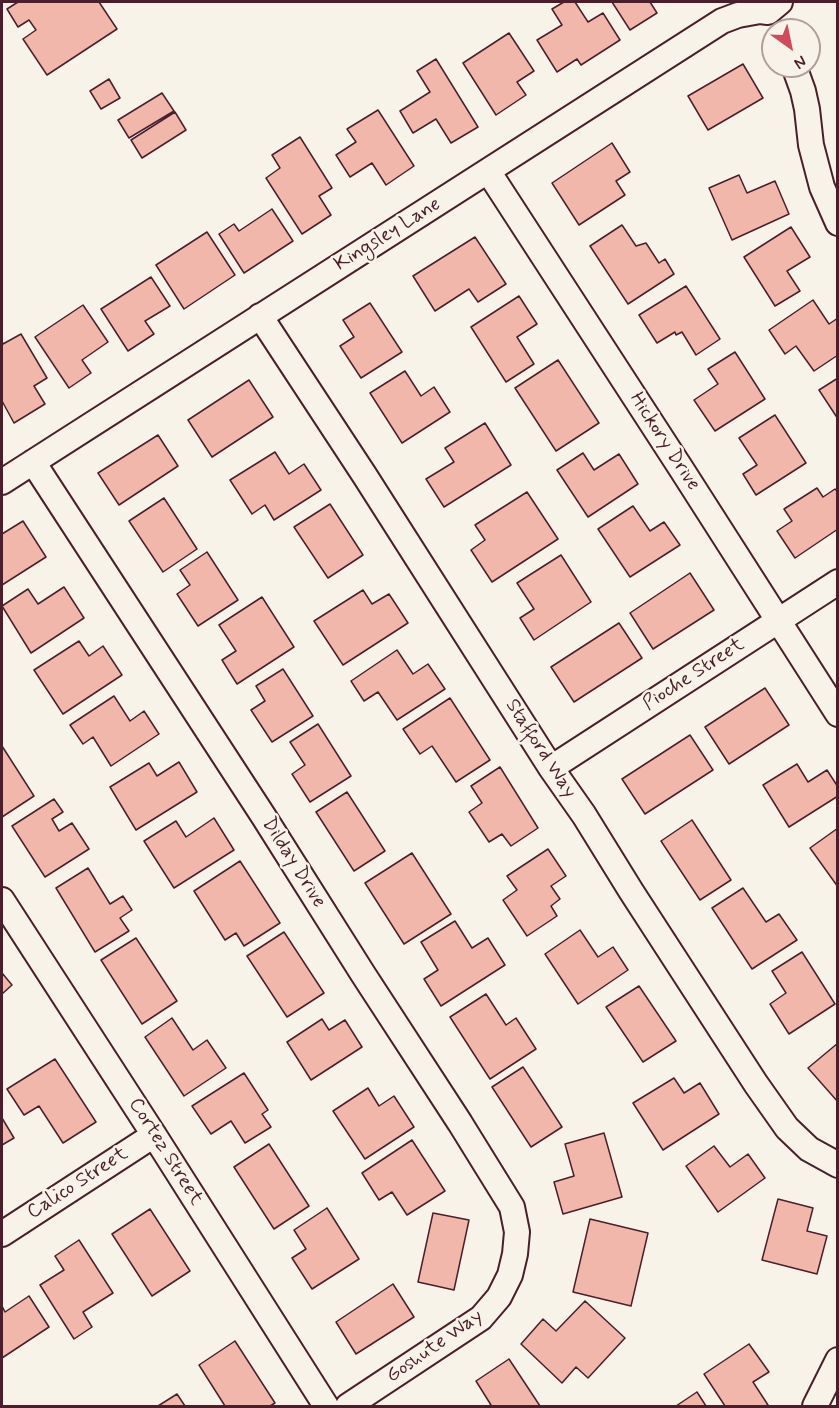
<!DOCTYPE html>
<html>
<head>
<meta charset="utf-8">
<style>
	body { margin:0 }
	#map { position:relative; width:839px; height:1408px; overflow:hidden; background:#f7f3e8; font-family:Mynerve,sans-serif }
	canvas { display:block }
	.frame { position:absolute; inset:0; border:3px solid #4a1f2b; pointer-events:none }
	.north { position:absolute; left:761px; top:18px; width:60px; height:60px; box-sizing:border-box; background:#f7f3e8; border:2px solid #b29e9c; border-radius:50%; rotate:147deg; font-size:16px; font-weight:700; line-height:24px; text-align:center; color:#4a1f2b }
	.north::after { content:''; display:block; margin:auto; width:21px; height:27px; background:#d1495b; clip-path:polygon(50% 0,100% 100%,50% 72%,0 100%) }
</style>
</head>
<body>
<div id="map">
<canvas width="839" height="1408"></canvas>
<div class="frame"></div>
<div class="north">N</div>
</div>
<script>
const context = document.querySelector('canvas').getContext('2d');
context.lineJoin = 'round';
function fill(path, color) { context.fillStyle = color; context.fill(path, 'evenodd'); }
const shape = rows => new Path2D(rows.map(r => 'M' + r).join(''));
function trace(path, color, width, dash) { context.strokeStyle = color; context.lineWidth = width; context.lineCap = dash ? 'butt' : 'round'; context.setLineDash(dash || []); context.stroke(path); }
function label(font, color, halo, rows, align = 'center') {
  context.font = font + ' Mynerve,sans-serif'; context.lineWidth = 5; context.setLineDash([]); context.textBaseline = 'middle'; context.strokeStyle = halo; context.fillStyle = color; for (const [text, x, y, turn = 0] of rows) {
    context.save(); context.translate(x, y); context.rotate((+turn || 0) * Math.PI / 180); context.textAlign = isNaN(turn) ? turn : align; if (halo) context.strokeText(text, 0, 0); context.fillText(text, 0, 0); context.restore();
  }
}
const building = shape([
	[18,2,99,2,117,29,47,75,23,39,36,30,29,20,18,27,7,9,18,2],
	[564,2,575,2,588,22,603,13,620,40,581,65,577,59,557,72,537,40,562,25,552,9,564,2],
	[612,2,650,2,657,13,630,30,612,2],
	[509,33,534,71,517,82,526,95,496,115,463,63,509,33],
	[436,59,478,127,451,143,436,119,413,133,400,111,430,92,417,71,436,59],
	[743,64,763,98,708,130,688,96,743,64],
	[109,79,120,98,101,109,90,91,109,79],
	[162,93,174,111,129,138,118,120,162,93],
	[378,110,414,166,386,185,372,163,350,177,336,155,356,142,347,129,378,110],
	[175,112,186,130,142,158,131,140,175,112],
	[300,137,332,188,319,196,331,215,302,234,266,178,280,168,272,155,300,137],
	[612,143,630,172,616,181,625,195,579,225,552,183,612,143],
	[739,175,747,193,775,181,789,214,732,240,709,188,739,175],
	[272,209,293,241,244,273,219,234,234,224,239,231,272,209],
	[622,225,636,246,646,243,659,263,665,259,674,274,628,304,590,246,622,225],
	[791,227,810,257,787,271,800,291,775,306,744,257,791,227],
	[207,232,235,275,184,309,156,265,207,232],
	[475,237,506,284,478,302,469,289,435,311,413,276,475,237],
	[151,277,170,306,145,321,154,334,128,351,101,309,151,277],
	[686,286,720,339,696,355,682,332,676,335,675,332,657,343,639,315,686,286],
	[519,296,537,324,517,337,534,364,506,382,471,327,519,296],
	[813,300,829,324,838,318,838,355,814,371,796,346,785,354,769,330,813,300],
	[370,303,402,352,361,378,340,346,354,337,343,320,370,303],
	[83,305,108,342,82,360,91,373,69,388,35,337,83,305],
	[21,334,47,378,34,386,45,404,14,423,2,401,2,341,3,344,21,334],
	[735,352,765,399,715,431,694,400,718,384,708,369,735,352],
	[558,360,599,423,556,451,515,388,558,360],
	[405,371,421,396,434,387,450,412,402,443,370,393,405,371],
	[838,378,838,419,819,390,838,378],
	[249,380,273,417,212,457,188,420,249,380],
	[775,415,806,463,756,495,743,474,757,465,739,438,775,415],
	[485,423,511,465,444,507,426,479,454,462,445,448,485,423],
	[158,435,178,466,119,505,98,473,158,435],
	[275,452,289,474,304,464,321,490,274,520,265,505,252,514,230,480,275,452],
	[583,453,594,470,619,454,638,484,588,517,557,470,583,453],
	[817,488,823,497,835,489,838,492,838,529,795,558,777,531,792,521,784,509,817,488],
	[527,492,558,539,492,582,471,550,485,540,475,525,527,492],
	[164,498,197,549,163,572,129,521,164,498],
	[330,504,363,555,328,578,294,527,330,504],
	[633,506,650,531,664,522,680,545,630,577,598,529,633,506],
	[23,521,46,557,2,585,2,534,23,521],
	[207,552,238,600,198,626,177,594,190,585,180,570,207,552],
	[561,555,591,602,534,640,520,618,534,609,517,583,561,555],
	[690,573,714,610,653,649,630,613,690,573],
	[64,587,84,618,31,653,2,606,28,589,38,604,64,587],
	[363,590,372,604,389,594,408,623,343,665,314,621,363,590],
	[262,597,294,647,237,684,222,660,236,651,219,625,262,597],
	[619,623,642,658,574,702,551,667,619,623],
	[79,641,89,656,103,646,122,675,63,714,34,670,79,641],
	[397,650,413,674,428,664,445,689,397,720,378,692,364,701,351,681,397,650],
	[283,669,313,716,272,742,251,710,265,701,256,686,283,669],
	[765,688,789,725,729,764,705,727,765,688],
	[114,696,130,721,144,711,159,734,111,766,93,737,83,744,70,725,114,696],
	[450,698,490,760,456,782,432,746,420,754,403,729,450,698],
	[318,724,351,776,310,802,292,774,305,765,290,742,318,724],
	[690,735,713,770,645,814,622,779,690,735],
	[2,746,34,796,2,817,2,746],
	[179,762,197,792,136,830,110,787,149,763,157,776,179,762],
	[797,764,808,782,827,770,838,787,838,796,789,827,763,785,797,764],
	[500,767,538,828,511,846,502,834,489,842,469,812,482,803,471,786,500,767],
	[347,792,385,851,354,871,316,812,347,792],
	[54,799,63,812,52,819,59,831,72,823,89,849,45,877,12,826,54,799],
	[214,818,234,850,174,888,144,841,176,821,186,837,214,818],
	[692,820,731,880,700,900,661,841,692,820],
	[838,828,838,887,810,848,838,828],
	[548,849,566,876,551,886,560,899,551,906,557,916,527,936,503,900,517,890,507,876,548,849],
	[412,853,451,914,404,944,365,883,412,853],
	[240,861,280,923,244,946,236,933,225,940,194,891,240,861],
	[88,868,110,904,123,896,132,910,120,918,129,931,95,952,56,888,88,868],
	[743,888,766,922,779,914,797,940,752,969,712,908,743,888],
	[455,921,472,948,488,938,505,965,441,1006,424,979,438,970,421,942,455,921],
	[580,930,598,957,613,947,628,970,578,1004,545,954,580,930],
	[284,932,324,993,287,1017,247,956,284,932],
	[136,938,177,1001,142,1024,101,960,136,938],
	[802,952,835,1004,789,1034,770,1004,786,993,772,971,802,952],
	[2,973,12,985,2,994,2,973],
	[639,986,676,1041,643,1062,606,1007,639,986],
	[486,994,506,1025,516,1018,536,1049,490,1079,450,1017,486,994],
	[172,1018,193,1050,207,1040,226,1068,184,1096,145,1037,172,1018],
	[322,1019,329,1030,345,1020,362,1047,311,1080,287,1042,322,1019],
	[838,1043,838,1102,808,1068,838,1043],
	[55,1059,96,1122,63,1143,39,1106,24,1115,7,1089,55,1059],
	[523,1067,562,1127,531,1147,492,1087,523,1067],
	[244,1073,268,1110,262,1114,271,1127,245,1143,231,1121,211,1134,192,1106,244,1073],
	[674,1078,684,1093,700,1083,719,1114,663,1150,633,1103,674,1078],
	[368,1088,379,1106,394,1096,414,1127,365,1159,333,1111,368,1088],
	[2,1118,14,1138,2,1145,2,1118],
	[604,1133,622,1197,563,1214,554,1182,574,1176,565,1144,604,1133],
	[412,1140,445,1191,407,1215,392,1192,379,1200,362,1173,412,1140],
	[269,1144,309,1206,274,1229,234,1167,269,1144],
	[714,1146,730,1167,748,1154,765,1178,718,1212,686,1166,714,1146],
	[778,1199,813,1208,807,1231,827,1236,817,1274,762,1260,778,1199],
	[327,1208,359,1259,312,1289,292,1258,306,1249,294,1230,327,1208],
	[150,1209,190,1271,152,1296,112,1234,150,1209],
	[433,1213,469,1220,454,1290,418,1282,433,1213],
	[590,1219,648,1233,631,1306,573,1292,590,1219],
	[79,1240,113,1293,83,1312,92,1327,74,1339,40,1285,64,1270,55,1256,79,1240],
	[393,1284,414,1317,356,1354,336,1322,393,1284],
	[29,1296,49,1327,2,1358,2,1306,5,1312,29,1296],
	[585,1301,625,1338,588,1378,576,1367,562,1383,521,1344,543,1319,556,1331,585,1301],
	[235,1341,275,1403,270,1406,225,1406,199,1365,235,1341],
	[749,1344,769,1372,753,1382,768,1405,765,1406,725,1406,704,1374,749,1344],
	[509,1359,540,1406,488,1406,491,1405,476,1381,509,1359],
	[697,1392,706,1406,676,1406,697,1392],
	[177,1394,185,1406,158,1406,177,1394]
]);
fill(building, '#f1b7ab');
trace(building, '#4a1f2b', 1.5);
const minor = shape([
	[794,66,803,91,807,109,811,145,822,187,838,223],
	[488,171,682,470,838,714],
	[260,316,365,476,551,768,584,815,631,891,756,1084,787,1128,809,1149,838,1165],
	[33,462,264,817,363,974,460,1123,512,1207,517,1232,515,1254,510,1275,499,1297,481,1318,348,1406],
	[2,482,722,21,738,15,760,11,768,12,780,2],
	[551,768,838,582],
	[2,900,154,1135,326,1406],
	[2,1234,154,1135],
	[815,1406,838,1360]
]);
trace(minor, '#4a1f2b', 28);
trace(minor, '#f7f3e8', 24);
label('20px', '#4a1f2b', '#f7f3e8', [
	["Kingsley Lane",388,235,-32],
	["Hickory Drive",664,442,57],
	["Pioche Street",694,675,-33],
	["Stafford Way",540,749,57],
	["Dilday Drive",293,863,58],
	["Cortez Street",165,1152,58],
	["Calico Street",78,1184,-33],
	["Goshute Way",435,1347,-35]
]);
</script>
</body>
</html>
